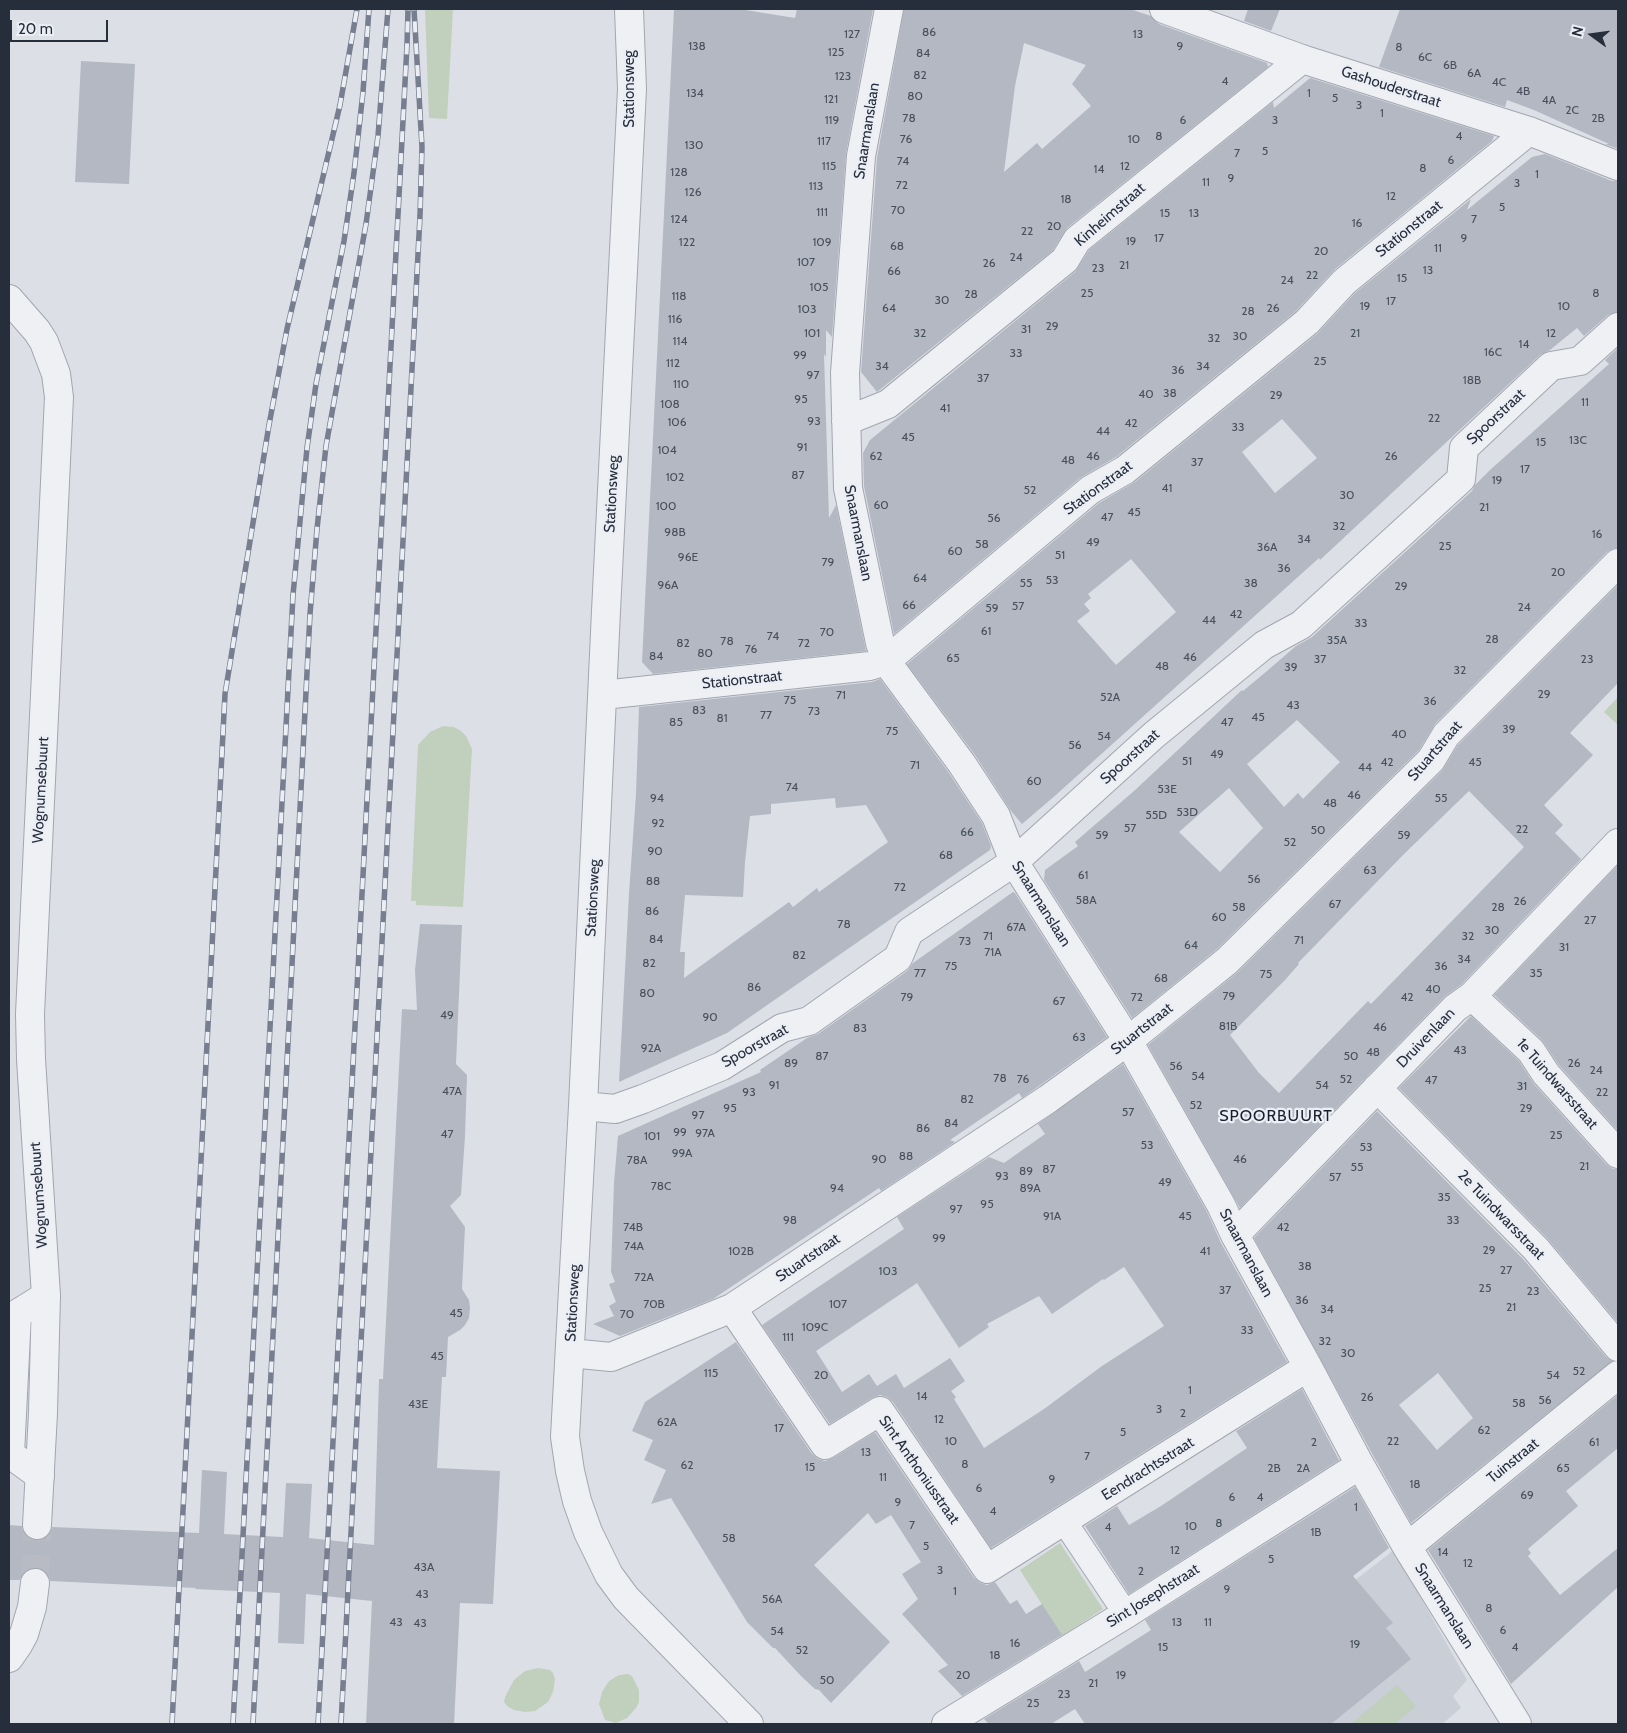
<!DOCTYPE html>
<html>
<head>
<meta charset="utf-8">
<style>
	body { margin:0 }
	#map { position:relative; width:1627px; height:1733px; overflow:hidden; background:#dcdfe6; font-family:Cabin,sans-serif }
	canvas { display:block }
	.frame { position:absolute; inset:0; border:10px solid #262d3b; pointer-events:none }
	.north { position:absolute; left:1567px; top:10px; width:50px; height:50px; -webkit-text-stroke:4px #ebeef4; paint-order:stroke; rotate:284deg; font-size:14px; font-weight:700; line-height:20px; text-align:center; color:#262d3b }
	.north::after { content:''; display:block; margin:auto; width:18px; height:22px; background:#262d3b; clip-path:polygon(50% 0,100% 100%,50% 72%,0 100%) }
	.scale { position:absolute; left:10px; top:20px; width:98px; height:22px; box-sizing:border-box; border:2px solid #262d3b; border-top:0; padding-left:6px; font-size:15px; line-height:18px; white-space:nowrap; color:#262d3b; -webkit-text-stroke:4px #ebeef4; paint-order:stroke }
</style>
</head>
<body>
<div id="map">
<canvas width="1627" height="1733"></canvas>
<div class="frame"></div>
<div class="north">N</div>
<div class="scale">20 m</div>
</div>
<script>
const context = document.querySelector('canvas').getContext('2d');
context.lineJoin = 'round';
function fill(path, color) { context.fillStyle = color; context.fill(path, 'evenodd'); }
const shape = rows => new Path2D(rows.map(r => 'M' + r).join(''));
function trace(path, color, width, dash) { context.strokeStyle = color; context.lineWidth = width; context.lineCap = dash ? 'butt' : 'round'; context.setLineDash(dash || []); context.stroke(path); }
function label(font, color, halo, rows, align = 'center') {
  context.font = font + ' Cabin,sans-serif'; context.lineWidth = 4.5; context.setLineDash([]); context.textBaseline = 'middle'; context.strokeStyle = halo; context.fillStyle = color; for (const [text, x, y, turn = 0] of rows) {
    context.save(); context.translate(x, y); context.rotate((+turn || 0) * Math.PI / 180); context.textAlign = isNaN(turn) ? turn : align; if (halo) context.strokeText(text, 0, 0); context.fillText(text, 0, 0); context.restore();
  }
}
fill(shape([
	[1394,1550,1467,1680,1453,1696,1461,1708,1442,1724,1177,1724,1242,1668]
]), '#caced7');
fill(shape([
	[425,9,453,9,447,119,429,118],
	[1618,697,1618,725,1604,712],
	[443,726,454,727,461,731,466,736,472,749,463,907,416,905,416,901,411,901,418,745,430,732],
	[1060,1543,1103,1609,1062,1636,1020,1570],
	[538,1668,550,1670,553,1673,555,1679,553,1692,548,1702,535,1711,525,1712,514,1710,507,1706,504,1702,505,1697,514,1680,525,1671],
	[628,1674,632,1676,639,1690,639,1702,636,1708,627,1718,616,1723,605,1720,599,1704,602,1692,609,1681,619,1675],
	[1397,1685,1416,1706,1395,1724,1353,1724,1352,1723]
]), '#c1cfbd');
fill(shape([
	[674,9,739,9,795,18,797,9,873,9,846,153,832,337,826,330,826,357,824,354,829,518,836,505,866,651,653,674,642,662],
	[904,9,1130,9,1151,16,1159,24,1267,63,1268,67,1067,228,1053,250,877,392,861,372,877,158],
	[1024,43,1086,65,1072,84,1091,106,1042,149,1037,143,1004,172,1015,86],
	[1248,9,1280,9,1271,31,1244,21],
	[1400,9,1618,9,1618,149,1605,144,1609,144,1534,110,1507,100,1505,107,1379,67],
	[81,61,135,64,129,184,75,182],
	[1310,78,1494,136,1492,141,1334,270,1296,311,1116,457,1080,478,894,634,864,486,863,453,870,440,1075,272,1089,250,1273,102,1274,108],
	[1545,154,1612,181,1618,181,1618,312,1608,315,1584,336,1577,328,1550,350,1540,355,1320,560,1319,558,1057,794,1022,824,1011,811,975,755,907,664,1099,503,1135,482,1317,334,1355,293,1471,199,1467,210,1532,157],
	[1282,419,1317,458,1275,493,1242,452],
	[1131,559,1176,612,1116,665,1077,621,1090,611,1084,604,1091,598,1088,594],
	[1618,348,1618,548,1614,548,1607,552,1435,724,1419,750,1217,949,1132,1018,1044,880,1045,870,1078,846,1075,842,1134,791,1242,690,1243,691,1267,671,1296,646,1312,637,1472,491,1475,485,1490,470,1609,364,1605,360],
	[1297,720,1340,762,1303,799,1298,793,1284,807,1247,764],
	[1229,788,1263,828,1220,872,1179,832],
	[1618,585,1618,683,1570,733,1593,755,1544,805,1563,825,1555,833,1581,859,1462,984,1444,997,1240,1208,1148,1045,1238,972,1442,771,1458,745],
	[1469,791,1524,847,1371,1004,1368,1001,1279,1093,1259,1073,1230,1035,1285,980,1299,964,1298,963,1404,854],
	[880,679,949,773,982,823,991,846,990,850,727,1033,619,1082,629,894,636,794,639,707,872,682],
	[835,798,836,808,866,805,888,842,819,892,817,888,793,907,789,902,684,978,685,952,680,952,685,895,743,897,745,862,750,816,771,814,771,804],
	[1618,865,1618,1131,1558,1064,1542,1040,1494,995],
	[1013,892,1015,893,1107,1037,1039,1086,1022,1098,1019,1093,950,1140,955,1142,881,1191,879,1188,713,1299,620,1336,593,1324,614,1316,609,1306,616,1302,609,1284,615,1282,611,1272,614,1183,618,1136,761,1072,760,1070,807,1038,818,1034,907,971,913,963],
	[420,924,462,925,456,1064,467,1075,465,1136,461,1195,450,1206,465,1227,462,1289,469,1300,470,1308,469,1318,465,1325,460,1330,448,1337,446,1377,442,1377,437,1468,500,1471,493,1604,460,1603,454,1724,366,1724,372,1601,306,1594,304,1644,278,1643,280,1593,195,1589,196,1588,50,1581,49,1576,45,1571,36,1568,28,1569,23,1573,20,1580,9,1580,9,1525,22,1526,23,1532,28,1538,37,1541,44,1539,50,1534,52,1527,199,1533,202,1470,227,1472,224,1534,283,1537,286,1483,312,1484,309,1538,374,1545,379,1379,383,1379,402,1009,417,1010,415,970],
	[1471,1016,1519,1061,1534,1084,1606,1164,1613,1169,1618,1169,1618,1323,1547,1238,1399,1088],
	[1123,1064,1207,1212,1221,1243,1287,1362,991,1548,893,1402,887,1397,880,1395,872,1398,830,1424,762,1325,904,1229,897,1217,989,1157,1004,1163,1045,1134,1038,1124],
	[1124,1267,1164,1326,1102,1366,1044,1409,984,1448,954,1399,956,1397,951,1391,965,1381,950,1358,904,1388,896,1374,877,1386,869,1374,842,1392,816,1351,917,1283,959,1348,989,1327,987,1324,1039,1296,1052,1314,1103,1279,1104,1280],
	[1377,1111,1524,1260,1606,1357,1612,1361,1411,1523,1374,1457,1254,1238],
	[1438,1373,1473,1418,1437,1450,1399,1405],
	[736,1342,812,1454,818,1459,825,1461,833,1458,875,1432,974,1578,980,1583,987,1585,995,1582,1010,1604,1017,1600,1026,1614,1042,1604,1062,1635,962,1696,938,1671,948,1665,902,1614,918,1599,902,1574,921,1562,891,1515,876,1524,868,1513,814,1565,890,1642,831,1703,819,1690,815,1689,801,1676,775,1648,773,1648,747,1622,671,1498,651,1504,666,1470,644,1460,653,1440,632,1431,645,1402],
	[1302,1389,1339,1460,1129,1594,1085,1526,1117,1506,1129,1525,1161,1506,1247,1448,1236,1431],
	[1618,1395,1618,1448,1566,1491,1578,1506,1528,1549,1531,1553,1528,1556,1560,1595,1618,1548,1618,1587,1511,1684,1428,1550],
	[1355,1487,1389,1548,1353,1576,1393,1623,1386,1628,1411,1659,1331,1724,1085,1724,1075,1709,1051,1724,989,1724,984,1719,1079,1661,1085,1672,1151,1630,1145,1620]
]), '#b3b8c2');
trace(shape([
	[35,1583,37,1525]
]), '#b8bbc4', 28, [28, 14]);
const pedestrian = shape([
	[1064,1521,1126,1614]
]);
const minor = shape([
	[629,9,632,89,606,611,583,1106,565,1437,570,1471,577,1501,588,1532,609,1575,626,1598,749,1724],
	[889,9,861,156,845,373,848,488,880,643,886,661,962,764,996,816,1014,862,1128,1041,1221,1205,1235,1235,1308,1367,1360,1465,1407,1547,1517,1724],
	[1164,9,1302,59,1529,131,1618,166],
	[846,421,888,404,1065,260,1077,240,1302,59],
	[603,695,870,666,886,661,1090,490,1125,470,1307,322,1344,282,1529,131],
	[1472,996,1531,1051,1546,1074,1618,1154],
	[1377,1088,1536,1249,1618,1347],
	[583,1106,615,1109,643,1099,722,1066,782,1028,809,1021,898,958,909,932,1014,862,1154,735,1264,645,1301,625,1461,479,1464,448,1551,366,1580,361,1618,327],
	[1235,1235,1455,1008,1472,996,1618,843],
	[732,1308,825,1445,880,1411,987,1569,1308,1367],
	[570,1353,611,1357,732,1308,1048,1099,1128,1041,1227,961,1431,760,1446,735,1618,563],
	[40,1476,10,1454,17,1314,46,1296],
	[1407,1547,1618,1375],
	[946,1724,1126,1614,1360,1465]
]);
const tertiary = shape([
	[9,299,37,331,44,342,56,374,59,397,30,1014,31,1059,46,1296,43,1413,37,1525],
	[9,1658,18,1645,24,1634,32,1607,35,1583]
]);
trace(pedestrian, '#a2a6af', 26);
trace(minor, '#a2a6af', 30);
trace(tertiary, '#a2a6af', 30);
trace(pedestrian, '#eef0f4', 24);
trace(minor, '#eef0f4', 28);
trace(tertiary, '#eef0f4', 28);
const rail = shape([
	[172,1724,225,694,269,425,287,329,340,105,357,9],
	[233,1724,293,595,307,448,316,384,344,241,354,173,363,92,369,9],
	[253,1724,310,614,317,529,326,446,366,224,378,136,388,9],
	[318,1724,407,45,408,9],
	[341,1724,420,216,422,147,414,9]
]);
trace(rail, '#767e8f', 5.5);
trace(rail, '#ebeef4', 4, [11]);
label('12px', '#49505d', null, [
	["86",929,32],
	["127",852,34],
	["13",1138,34],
	["138",697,46],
	["9",1180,46],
	["8",1399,47],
	["125",836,52],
	["84",923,53],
	["6C",1425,57],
	["6B",1450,65],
	["6A",1474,73],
	["82",920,75],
	["123",843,76],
	["4",1225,81],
	["4C",1499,82],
	["4B",1523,91],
	["134",695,93],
	["1",1309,93],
	["80",915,96],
	["5",1335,98],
	["121",831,99],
	["4A",1549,100],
	["3",1359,105],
	["2C",1572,110],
	["1",1382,113],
	["78",909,118],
	["2B",1598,118],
	["119",832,120],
	["6",1183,120],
	["3",1275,120],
	["8",1159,136],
	["4",1459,136],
	["76",906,139],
	["10",1134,139],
	["117",824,141],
	["130",694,145],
	["5",1265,151],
	["7",1237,153],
	["6",1451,160],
	["74",903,161],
	["115",829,166],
	["12",1125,166],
	["8",1423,168],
	["14",1099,169],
	["128",679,172],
	["1",1537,174],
	["9",1231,178],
	["11",1206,182],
	["3",1517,183],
	["72",902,185],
	["113",816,186],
	["126",693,192],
	["12",1391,196],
	["18",1066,199],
	["5",1502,207],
	["70",898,210],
	["111",822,212],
	["15",1165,213],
	["13",1194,213],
	["124",679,219],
	["7",1474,219],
	["16",1357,223],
	["20",1054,226],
	["22",1027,231],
	["17",1159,238],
	["9",1464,238],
	["19",1131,241],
	["122",687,242],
	["109",822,242],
	["68",897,246],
	["11",1438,248],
	["20",1321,251],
	["24",1016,257],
	["107",806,262],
	["26",989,263],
	["21",1124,265],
	["23",1098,268],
	["13",1428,270],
	["66",894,271],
	["22",1312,275],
	["15",1402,278],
	["24",1287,280],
	["105",819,287],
	["25",1087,293],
	["8",1596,293],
	["28",971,294],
	["118",679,296],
	["30",942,300],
	["17",1391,301],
	["19",1365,306],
	["10",1564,306],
	["64",889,308],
	["26",1273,308],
	["103",807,309],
	["28",1248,311],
	["116",675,319],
	["29",1052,326],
	["31",1026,329],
	["101",812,333],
	["32",920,333],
	["21",1355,333],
	["12",1551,333],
	["30",1240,336],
	["32",1214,338],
	["114",680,341],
	["14",1524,344],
	["16C",1493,352],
	["33",1016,353],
	["99",800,355],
	["25",1320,361],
	["112",673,363],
	["34",882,366],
	["34",1203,366],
	["36",1178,370],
	["97",813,375],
	["37",983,378],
	["18B",1472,380],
	["110",681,384],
	["38",1170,393],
	["40",1146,394],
	["29",1276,395],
	["95",801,399],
	["11",1585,402],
	["108",670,404],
	["41",945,408],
	["22",1434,418],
	["93",814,421],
	["106",677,422],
	["42",1131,423],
	["33",1238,427],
	["44",1103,431],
	["45",908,437],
	["13C",1578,440],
	["15",1541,442],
	["91",802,447],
	["104",667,450],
	["62",876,456],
	["46",1093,456],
	["26",1391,456],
	["48",1068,460],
	["37",1197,462],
	["17",1525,469],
	["87",798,475],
	["102",675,477],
	["19",1497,480],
	["41",1167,488],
	["52",1030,490],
	["30",1347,495],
	["60",881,505],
	["100",666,506],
	["21",1484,507],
	["45",1134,512],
	["47",1107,517],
	["56",994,518],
	["32",1339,526],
	["98B",675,532],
	["16",1597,534],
	["34",1304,539],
	["49",1093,542],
	["58",982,544],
	["25",1445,546],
	["36A",1267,547],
	["60",955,551],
	["51",1060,555],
	["96E",688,557],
	["79",828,562],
	["36",1284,568],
	["20",1558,572],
	["64",920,578],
	["53",1052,580],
	["55",1026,583],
	["38",1251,583],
	["96A",668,585],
	["29",1401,586],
	["66",909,605],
	["57",1018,606],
	["24",1524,607],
	["59",992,608],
	["42",1236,614],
	["44",1209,620],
	["33",1361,623],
	["61",986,631],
	["70",827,632],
	["74",773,636],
	["28",1492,639],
	["35A",1337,640],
	["78",727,641],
	["82",683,643],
	["72",804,643],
	["76",751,649],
	["80",705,653],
	["84",656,656],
	["46",1190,657],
	["65",953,658],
	["37",1320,659],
	["23",1587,659],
	["48",1162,666],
	["39",1291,667],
	["32",1460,670],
	["29",1544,694],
	["71",841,695],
	["52A",1110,697],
	["75",790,700],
	["36",1430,701],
	["43",1293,705],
	["83",699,710],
	["73",814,711],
	["77",766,715],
	["45",1258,717],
	["81",722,718],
	["85",676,722],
	["47",1227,722],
	["39",1509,729],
	["75",892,731],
	["40",1399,734],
	["54",1104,736],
	["56",1075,745],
	["49",1217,754],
	["51",1187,761],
	["42",1387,762],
	["45",1475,762],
	["71",915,765],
	["44",1365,767],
	["60",1034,781],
	["74",792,787],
	["53E",1167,789],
	["46",1354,795],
	["94",657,798],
	["55",1441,798],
	["48",1330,803],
	["53D",1187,812],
	["55D",1156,815],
	["92",658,823],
	["57",1130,828],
	["22",1522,829],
	["50",1318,830],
	["66",967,832],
	["59",1102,835],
	["59",1404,835],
	["52",1290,842],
	["90",655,851],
	["68",946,855],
	["63",1370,870],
	["61",1083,875],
	["56",1254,879],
	["88",653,881],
	["72",900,887],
	["58A",1086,900],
	["26",1520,901],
	["67",1335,904],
	["58",1239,907],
	["28",1498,907],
	["86",652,911],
	["60",1219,917],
	["27",1590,920],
	["78",844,924],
	["67A",1016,927],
	["30",1492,930],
	["71",988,936],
	["32",1468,936],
	["84",656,939],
	["71",1299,940],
	["73",965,941],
	["64",1191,945],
	["31",1564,947],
	["71A",993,952],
	["82",799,955],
	["34",1464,959],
	["82",649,963],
	["75",951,966],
	["36",1441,966],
	["77",920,973],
	["35",1536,973],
	["75",1266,974],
	["68",1161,978],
	["86",754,987],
	["40",1433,989],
	["80",647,993],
	["79",1229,996],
	["79",907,997],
	["72",1137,997],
	["42",1407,997],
	["67",1059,1001],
	["49",447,1015],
	["90",710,1017],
	["81B",1228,1026],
	["46",1380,1027],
	["83",860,1028],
	["63",1079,1037],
	["92A",651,1048],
	["43",1460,1050],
	["48",1373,1052],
	["87",822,1056],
	["50",1351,1056],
	["89",791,1063],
	["26",1574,1063],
	["56",1176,1066],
	["24",1596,1070],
	["54",1198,1076],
	["78",1000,1078],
	["76",1023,1079],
	["52",1346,1079],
	["47",1431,1080],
	["91",774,1085],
	["54",1322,1085],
	["31",1522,1086],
	["47A",452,1091],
	["93",749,1092],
	["22",1602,1092],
	["82",967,1099],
	["52",1196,1105],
	["95",730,1108],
	["29",1526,1108],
	["57",1128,1112],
	["97",698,1115],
	["84",951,1123],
	["86",923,1128],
	["99",680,1132],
	["97A",705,1133],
	["47",447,1134],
	["25",1556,1135],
	["101",652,1136],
	["53",1147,1145],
	["53",1366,1147],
	["99A",682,1153],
	["88",906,1156],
	["90",879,1159],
	["46",1240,1159],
	["78A",637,1160],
	["21",1584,1166],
	["55",1357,1167],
	["87",1049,1169],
	["89",1026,1171],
	["93",1002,1176],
	["57",1335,1177],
	["49",1165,1182],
	["78C",661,1186],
	["94",837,1188],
	["89A",1030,1188],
	["35",1444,1197],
	["95",987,1204],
	["97",956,1209],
	["91A",1052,1216],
	["45",1185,1216],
	["98",790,1220],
	["33",1453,1220],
	["74B",633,1227],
	["42",1283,1227],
	["99",939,1238],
	["74A",634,1246],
	["29",1489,1250],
	["102B",741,1251],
	["41",1205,1251],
	["38",1305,1266],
	["27",1506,1270],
	["103",888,1271],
	["72A",644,1277],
	["25",1485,1288],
	["37",1225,1290],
	["23",1533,1291],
	["36",1302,1300],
	["70B",654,1304],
	["107",838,1304],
	["21",1511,1307],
	["34",1327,1309],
	["45",456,1313],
	["70",627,1314],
	["109C",815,1327],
	["33",1247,1330],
	["111",788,1337],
	["32",1325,1341],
	["30",1348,1353],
	["45",437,1356],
	["52",1579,1371],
	["115",711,1373],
	["20",821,1375],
	["54",1553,1375],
	["1",1190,1390],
	["14",922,1396],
	["26",1367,1397],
	["56",1545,1400],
	["58",1519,1403],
	["43E",418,1404],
	["3",1159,1409],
	["2",1183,1413],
	["12",939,1419],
	["62A",667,1422],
	["17",779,1428],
	["62",1484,1430],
	["5",1123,1432],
	["10",951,1441],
	["22",1393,1441],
	["2",1314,1442],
	["61",1594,1442],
	["13",866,1452],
	["7",1087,1456],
	["8",965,1464],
	["62",687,1465],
	["15",810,1467],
	["2B",1274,1468],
	["2A",1303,1468],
	["65",1563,1468],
	["11",883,1477],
	["9",1052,1479],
	["18",1415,1484],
	["6",979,1488],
	["69",1527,1495],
	["6",1232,1497],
	["4",1260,1497],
	["9",898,1502],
	["1",1356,1507],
	["4",993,1511],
	["8",1219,1523],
	["7",912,1525],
	["10",1191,1526],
	["4",1108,1527],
	["1B",1316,1532],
	["58",729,1538],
	["5",926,1546],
	["12",1175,1550],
	["14",1443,1552],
	["5",1271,1559],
	["12",1468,1563],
	["43A",424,1567],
	["3",940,1570],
	["2",1141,1571],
	["9",1227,1589],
	["1",955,1591],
	["43",422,1594],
	["56A",772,1599],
	["8",1489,1608],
	["43",396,1622],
	["13",1177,1622],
	["11",1208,1622],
	["43",420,1623],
	["6",1503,1630],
	["54",777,1631],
	["16",1015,1643],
	["19",1355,1644],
	["15",1163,1647],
	["4",1515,1647],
	["52",802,1650],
	["18",995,1655],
	["20",963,1675],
	["19",1121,1675],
	["50",827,1680],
	["21",1093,1683],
	["23",1064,1694],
	["25",1033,1703]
]);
label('15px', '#262d3b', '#ebeef4', [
	["Gashouderstraat",1391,87,18],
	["Stationsweg",630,89,-90],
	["Snaarmanslaan",867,131,-81],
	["Kinheimstraat",1110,215,-41],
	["Stationstraat",1409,229,-39],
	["Spoorstraat",1496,417,-43],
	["Stationstraat",1098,488,-36],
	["Stationsweg",612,494,-87],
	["Snaarmanslaan",858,533,79],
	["Stationstraat",742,680,-6],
	["Stuartstraat",1435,751,-49],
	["Spoorstraat",1130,757,-42],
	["Wognumsebuurt",41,790,-87],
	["Stationsweg",593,898,-87],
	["Snaarmanslaan",1041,904,58],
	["Stuartstraat",1142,1029,-38],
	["Druivenlaan",1426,1038,-46],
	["Spoorstraat",755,1046,-29],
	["1e Tuindwarsstraat",1557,1084,49],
	["Wognumsebuurt",39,1195,-94],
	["2e Tuindwarsstraat",1501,1215,46],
	["Snaarmanslaan",1246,1253,62],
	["Stuartstraat",808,1258,-34],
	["Stationsweg",573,1303,-87],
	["Tuinstraat",1513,1461,-39],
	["Eendrachtsstraat",1148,1469,-32],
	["Sint Anthoniusstraat",919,1470,55],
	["Sint Josephstraat",1153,1596,-32],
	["Snaarmanslaan",1444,1606,58]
]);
context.letterSpacing = '1px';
label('16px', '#181e2c', '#ebeef4', [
	["SPOORBUURT",1276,1116]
]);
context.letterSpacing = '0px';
</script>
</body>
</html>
